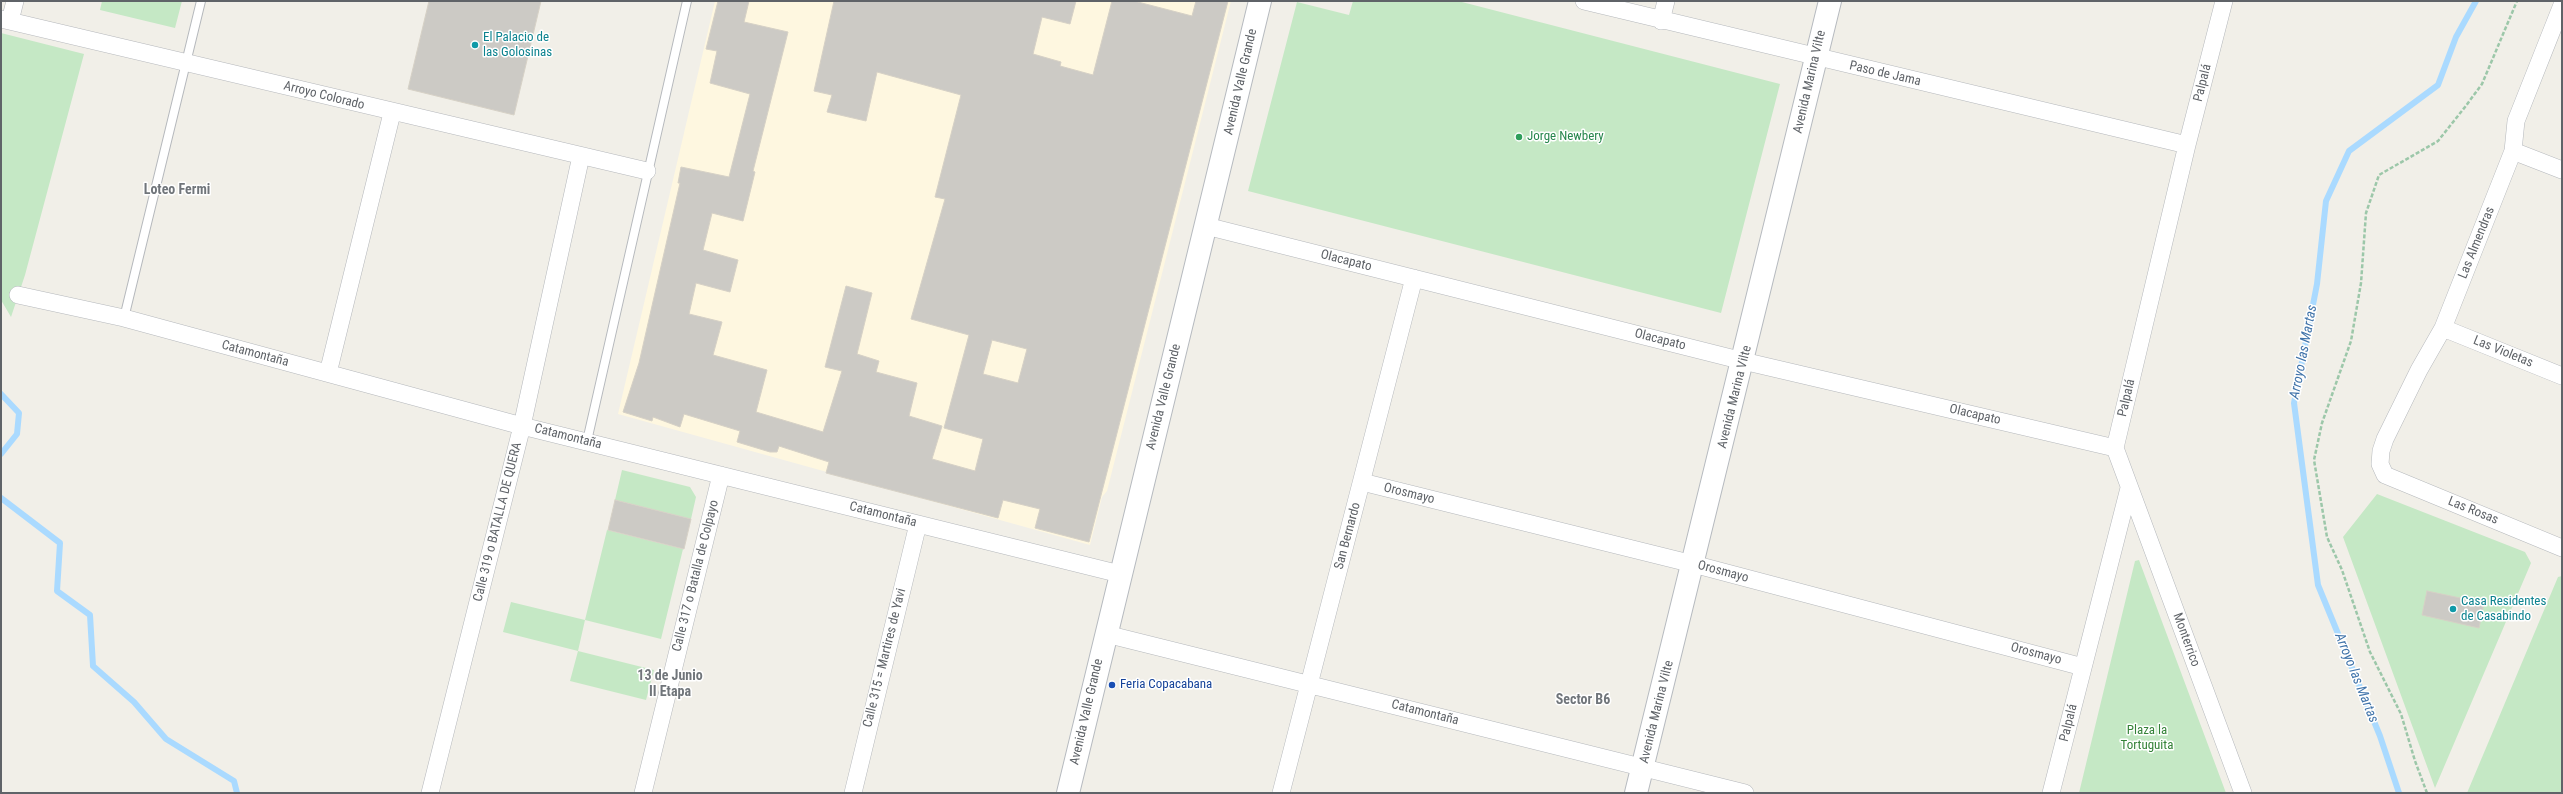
<!DOCTYPE html>
<html>
<head>
<meta charset="utf-8">
<style>
	body { margin:0 }
	#map { position:relative; width:2563px; height:794px; overflow:hidden; background:#f1efe8; font-family:"Roboto Condensed",sans-serif }
	canvas { display:block }
	.frame { position:absolute; inset:0; border:2px solid #5f6368; pointer-events:none }
</style>
</head>
<body>
<div id="map">
<canvas width="2563" height="794"></canvas>
<div class="frame"></div>
</div>
<script>
const context = document.querySelector('canvas').getContext('2d');
context.lineJoin = 'round';
function fill(path, color) { context.fillStyle = color; context.fill(path, 'evenodd'); }
const shape = rows => new Path2D(rows.map(r => 'M' + r).join(''));
function trace(path, color, width, dash) { context.strokeStyle = color; context.lineWidth = width; context.lineCap = dash ? 'butt' : 'round'; context.setLineDash(dash || []); context.stroke(path); }
function label(font, color, halo, rows, align = 'center') {
  context.font = font + ' "Roboto Condensed",sans-serif'; context.lineWidth = 3; context.setLineDash([]); context.textBaseline = 'middle'; context.strokeStyle = halo; context.fillStyle = color; for (const [text, x, y, turn = 0] of rows) {
    context.save(); context.translate(x, y); context.rotate((+turn || 0) * Math.PI / 180); context.textAlign = isNaN(turn) ? turn : align; if (halo) context.strokeText(text, 0, 0); context.fillText(text, 0, 0); context.restore();
  }
}
fill(shape([
	[715,1,1231,1,1107,491,1102,497,1090,545,618,414]
]), '#fef7e0');
fill(shape([
	[102,1,182,1,175,28,100,10],
	[1353,1,1458,1,1780,84,1721,313,1248,191,1297,2,1349,15],
	[1,33,84,54,25,275,11,317,1,300],
	[622,470,690,487,696,497,691,519,615,500],
	[2377,494,2525,552,2531,563,2435,788,2343,537],
	[607,530,683,549,661,639,585,620,578,651,654,670,646,700,570,681,578,651,503,632,511,602,585,620],
	[2139,560,2226,793,2079,793,2135,561],
	[2562,576,2562,793,2467,793,2558,577]
]), '#c5e8c5');
trace(shape([
	[1,394,19,413,17,434,1,454],
	[1,498,60,543,57,591,90,615,93,666,134,702,166,739,234,781,237,793],
	[2399,793,2380,736,2318,585,2294,403,2317,284,2326,201,2349,151,2438,85,2456,37,2476,1]
]), '#aadaff', 6);
const building = shape([
	[429,1,541,1,514,115,408,89,429,1],
	[718,1,749,1,744,22,788,32,753,171,755,172,743,221,712,213,703,250,738,260,730,292,696,283,689,314,722,322,713,355,767,370,756,412,823,432,842,371,825,367,846,286,872,293,857,354,879,361,876,372,917,383,909,416,942,426,932,459,975,471,983,439,944,428,969,335,911,319,945,199,935,197,961,95,877,72,866,121,827,112,832,95,814,91,834,1,1076,1,1070,24,1042,17,1033,54,1061,62,1060,66,1093,75,1112,1,1134,1,1192,16,1196,1,1228,1,1089,542,1035,528,1040,509,1003,500,998,518,826,473,829,462,779,446,777,452,770,452,737,442,740,431,684,414,680,427,653,417,652,421,623,412,639,363,680,183,678,183,681,167,729,177,750,94,710,83,717,51,706,49,718,1],
	[992,340,1027,349,1018,383,983,374,992,340],
	[615,500,691,519,684,549,608,530,615,500],
	[2427,591,2484,603,2479,628,2422,615,2427,591]
]);
fill(building, '#cccac5');
trace(building, '#d6d1c6', 1);
const lane = shape([
	[124,318,201,1],
	[587,441,687,1]
]);
const street = shape([
	[1584,1,2187,145],
	[2224,1,2187,145,2115,448,2243,793],
	[2562,5,2516,121,2513,151,2443,328,2419,370,2385,439,2381,451,2380,464,2385,475,2562,548],
	[1,19,647,171],
	[10,21,15,1],
	[1661,21,1666,1],
	[2513,151,2562,170],
	[1206,226,1743,361,2115,448],
	[18,295,124,318,522,426,1120,574],
	[2443,328,2562,376],
	[328,373,392,113],
	[1362,482,1693,564,2083,667],
	[1106,634,1745,793],
	[430,793,522,426,581,156],
	[643,793,721,475],
	[853,793,918,524],
	[1281,793,1414,278],
	[2051,793,2129,488]
]);
const secondary = shape([
	[1068,793,1260,1],
	[1636,793,1830,1]
]);
trace(lane, '#b5b8bc', 10);
trace(street, '#b5b8bc', 18);
trace(secondary, '#b6babf', 24);
trace(shape([
	[2427,793,2415,761,2401,714,2370,652,2342,570,2327,537,2314,460,2322,423,2351,341,2361,283,2366,213,2379,175,2438,141,2465,107,2482,84,2517,1]
]), '#9cc7a9', 2.5, [4, 2]);
trace(lane, '#fff', 8);
trace(street, '#fff', 17);
trace(secondary, '#fff', 22);
for (const [x, y, r, color] of [
	[475,45,4,"#0f9aa8"],
	[1519,137,4,"#2e9e5b"],
	[2453,609,4,"#0f9aa8"],
	[1112,685,4,"#1a4fb4"]
]) { const dot = new Path2D(); dot.arc(x, y, r, 0, 2 * Math.PI); context.fillStyle = color; context.fill(dot); trace(dot, '#fff', 1.5); }
label('13px', '#0d838f', '#fff', [
	["El Palacio de",483,38],
	["las Golosinas",483,53],
	["Casa Residentes",2461,602],
	["de Casabindo",2461,617]
], 'left');
label('13px', '#5f6368', '#fff', [
	["Paso de Jama",1885,74,13],
	["Avenida Valle Grande",1241,82,-77],
	["Avenida Marina Vilte",1810,82,-77],
	["Palpalá",2203,83,-76],
	["Arroyo Colorado",324,96,14],
	["Las Almendras",2477,243,-68],
	["Olacapato",1346,261,14],
	["Olacapato",1660,340,14],
	["Las Violetas",2503,352,22],
	["Catamontaña",255,354,15],
	["Avenida Valle Grande",1164,397,-76],
	["Avenida Marina Vilte",1735,397,-76],
	["Palpalá",2127,398,-77],
	["Olacapato",1975,415,13],
	["Catamontaña",568,437,14],
	["Orosmayo",1409,494,14],
	["Las Rosas",2473,511,22],
	["Catamontaña",883,515,14],
	["Calle 319 o BATALLA DE QUERA",498,522,-76],
	["San Bernardo",1348,536,-75],
	["Orosmayo",1723,572,15],
	["Calle 317 o Batalla de Colpayo",696,576,-76],
	["Monterrico",2186,640,70],
	["Orosmayo",2036,654,15],
	["Calle 315 = Martires de Yavi",885,658,-76],
	["Avenida Valle Grande",1087,712,-77],
	["Avenida Marina Vilte",1657,712,-76],
	["Catamontaña",1425,713,14],
	["Palpalá",2069,723,-76]
]);
label('13px', '#27864d', '#fff', [
	["Jorge Newbery",1527,137]
], 'left');
label('13px', '#164399', '#fff', [
	["Feria Copacabana",1120,685]
], 'left');
label('13px', '#348238', '#fff', [
	["Plaza la",2147,731],
	["Tortuguita",2147,746]
]);
label('bold 14px', '#70757a', '#fff', [
	["Loteo Fermi",177,190],
	["13 de Junio",670,676],
	["II Etapa",670,692],
	["Sector B6",1583,700]
]);
label('italic 14px', '#4174aa', '#fff', [
	["Arroyo las Martas",2304,352,-79],
	["Arroyo las Martas",2356,678,68]
]);
</script>
</body>
</html>
